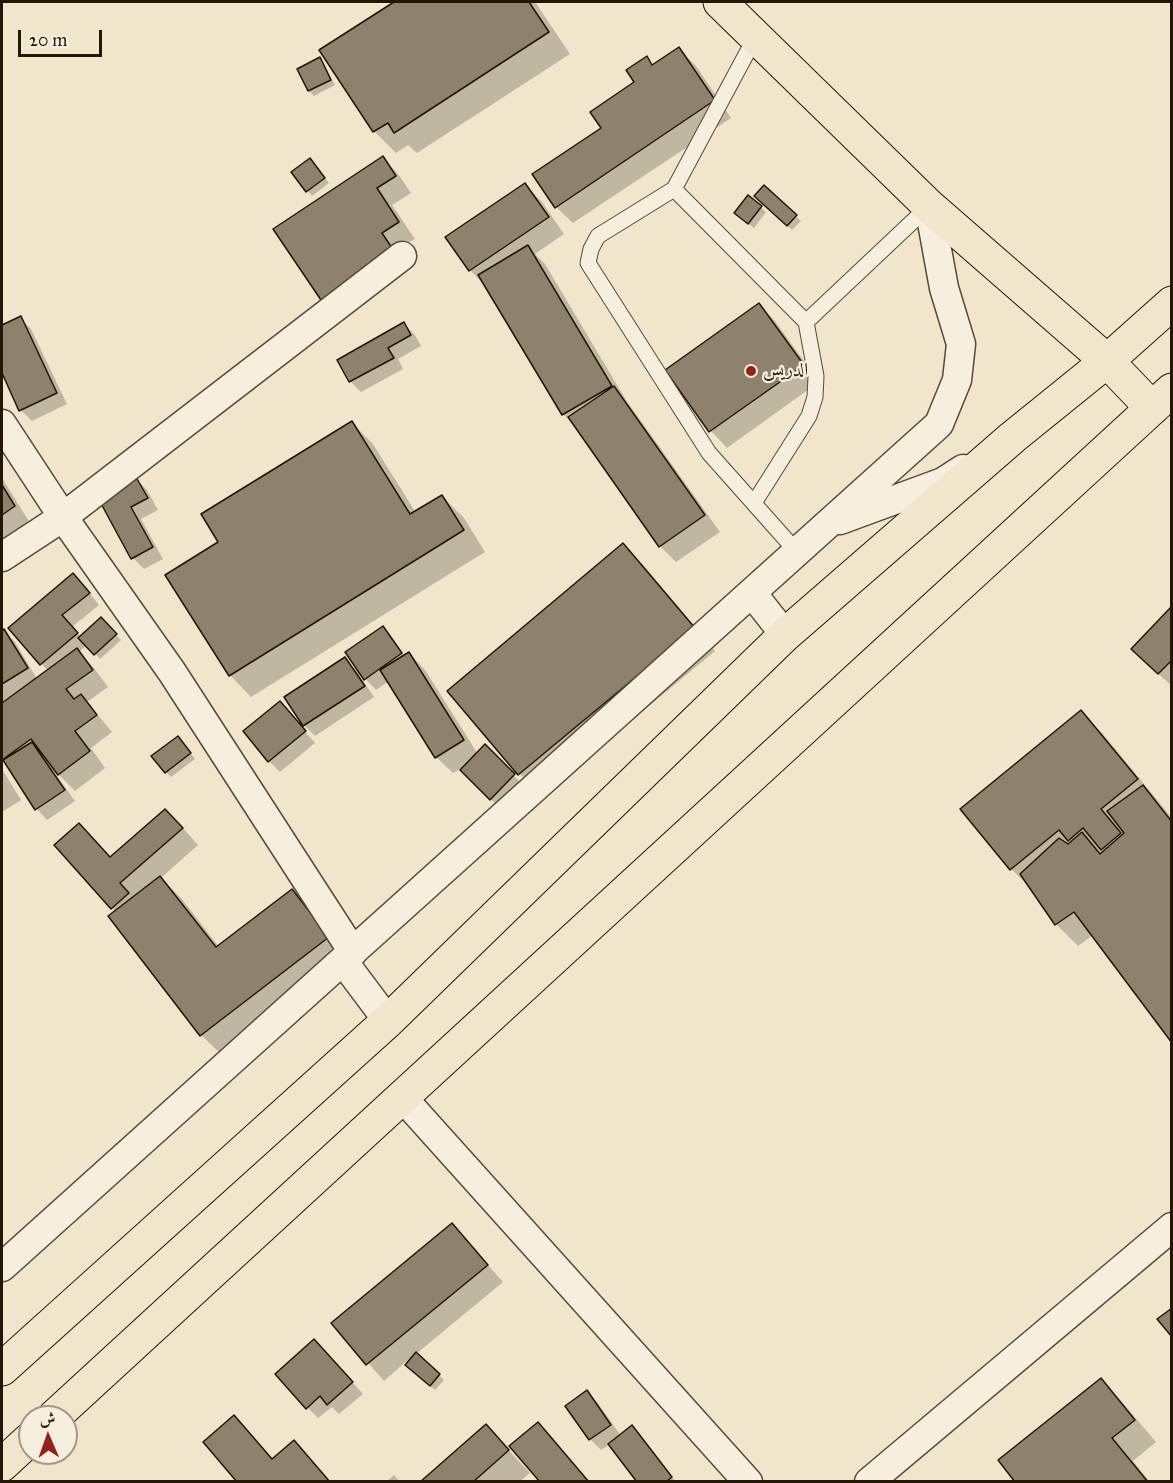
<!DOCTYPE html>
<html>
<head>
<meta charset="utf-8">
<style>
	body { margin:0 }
	#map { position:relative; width:1173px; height:1483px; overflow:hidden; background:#f1e5cc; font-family:"IM FELL Great Primer",Amiri,serif }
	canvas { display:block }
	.frame { position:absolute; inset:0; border:3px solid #241606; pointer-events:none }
	.north { position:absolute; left:18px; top:1405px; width:60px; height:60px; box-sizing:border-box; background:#f6eede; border:2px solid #a29888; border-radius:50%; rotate:358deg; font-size:16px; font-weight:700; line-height:24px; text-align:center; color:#241606 }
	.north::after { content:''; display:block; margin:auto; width:21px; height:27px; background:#8f2418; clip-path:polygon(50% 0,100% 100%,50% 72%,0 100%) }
	.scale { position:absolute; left:18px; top:30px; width:84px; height:27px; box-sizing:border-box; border:3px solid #241606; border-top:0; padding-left:8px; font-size:18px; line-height:21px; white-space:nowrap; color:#241606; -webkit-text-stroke:4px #f6eede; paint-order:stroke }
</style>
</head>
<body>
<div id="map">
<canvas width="1173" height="1483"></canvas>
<div class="frame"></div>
<div class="north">ش</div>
<div class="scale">20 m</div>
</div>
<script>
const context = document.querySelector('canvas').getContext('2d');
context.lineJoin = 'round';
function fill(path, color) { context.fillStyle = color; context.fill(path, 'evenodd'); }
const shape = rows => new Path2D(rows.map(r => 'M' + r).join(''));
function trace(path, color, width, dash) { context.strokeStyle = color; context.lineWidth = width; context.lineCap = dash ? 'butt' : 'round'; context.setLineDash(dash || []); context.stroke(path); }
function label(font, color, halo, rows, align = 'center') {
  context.font = font + ' "IM FELL Great Primer",Amiri,serif'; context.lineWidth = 4.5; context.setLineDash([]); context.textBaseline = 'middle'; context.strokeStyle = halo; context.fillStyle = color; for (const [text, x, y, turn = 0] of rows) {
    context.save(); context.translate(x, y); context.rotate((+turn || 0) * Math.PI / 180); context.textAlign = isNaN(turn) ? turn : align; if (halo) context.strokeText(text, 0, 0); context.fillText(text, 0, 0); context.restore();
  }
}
fill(shape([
	[396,2,535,2,570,54,417,153,408,145,396,153,374,131,321,50],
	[679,49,696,66,731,118,573,223,556,207,636,82,646,58,654,66],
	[319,59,324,64,335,85,314,96,309,91,299,70],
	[383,158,399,175,411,193,392,205,415,239,397,250,409,268,339,315,322,299],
	[315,165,329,183,312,196,293,173],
	[525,185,542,202,564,234,535,254,545,264,626,400,720,532,676,562,660,546,578,429,563,414,486,286,470,270,447,237],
	[764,187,801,221,792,230,756,196],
	[749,197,766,212,754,228,741,218],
	[759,305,775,321,819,382,727,448,711,431,667,371],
	[20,318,31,329,67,404,32,421,21,410,2,369,2,327],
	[404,324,415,335,421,346,398,359,403,369,361,392,350,381,339,361],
	[352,423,373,444,416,513,442,496,464,518,485,552,251,697,230,675],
	[2,478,30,523,2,541],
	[136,479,147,490,158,510,141,519,163,559,144,569,133,558,100,499],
	[623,545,645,567,715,651,541,796,520,774,449,691],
	[84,586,99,605,72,627,81,637,101,619,121,640,100,659,87,645,79,652,93,667,108,687,87,702,112,732,91,748,105,768,75,791,56,772,55,773,75,801,47,820,37,809,2,758,2,632,4,631,15,642,37,679,48,671,10,628],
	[1172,608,1172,686,1154,670],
	[382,628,405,656,409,653,425,670,478,754,485,747,524,786,501,809,460,769,453,773,436,757,389,681,376,690,361,674,359,675,374,697,315,736,304,725,286,698,345,659,360,674],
	[280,703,315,743,280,772,269,761],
	[1081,712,1102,733,1172,818,1172,1040,1093,935,1078,946,1056,924,1034,891,1011,869,962,809],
	[183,743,195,759,171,777,166,772],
	[2,769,21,800,2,812],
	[182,827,198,845,161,878,182,899,219,947,291,891,313,913,349,960,223,1056,201,1035,116,912,56,845,110,859],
	[452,1225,503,1282,416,1354,444,1380,435,1390,412,1370,410,1358,384,1381,333,1323],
	[325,1352,363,1394,339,1414,332,1407,318,1418,307,1407],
	[1101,1380,1122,1402,1156,1442,1133,1461,1150,1482,1017,1482],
	[587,1392,598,1403,621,1436,632,1427,642,1438,676,1482,639,1482,610,1444,601,1450,590,1439,567,1407],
	[234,1417,274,1460,294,1442,331,1482,239,1482],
	[538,1424,554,1441,589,1482,542,1482],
	[486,1426,530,1473,519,1482,422,1482],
	[394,1475,400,1482,386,1482]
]), '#0003');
const building = shape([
	[394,2,529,2,549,32,394,133,388,123,373,132,319,50,394,2],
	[679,47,715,100,555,208,532,174,601,128,590,112,634,82,626,70,647,56,652,65,679,47],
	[320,57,331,80,308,91,297,69,320,57],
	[383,156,396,176,377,188,399,222,382,233,394,251,321,300,273,229,383,156],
	[310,158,325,178,306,192,291,172,310,158],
	[525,183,549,217,469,271,445,237,525,183],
	[764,185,797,215,787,226,754,196,764,185],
	[748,195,762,206,748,224,734,213,748,195],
	[528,245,612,386,562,415,478,275,528,245],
	[759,303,804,365,709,432,665,370,759,303],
	[21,316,57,393,19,411,2,373,2,325,21,316],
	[404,322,411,335,388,348,394,358,349,382,337,360,404,322],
	[614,386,705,515,659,547,568,417,614,386],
	[352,421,410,514,442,495,464,530,229,676,165,575,218,542,201,514,352,421],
	[136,477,148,498,131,507,153,547,131,559,98,498,136,477],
	[2,485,15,506,2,515,2,485],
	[623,543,695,628,518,775,447,691,623,543],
	[73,573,90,593,62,615,78,633,40,665,8,628,73,573],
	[1172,606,1172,660,1158,674,1131,649,1172,606],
	[101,617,117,634,94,655,78,638,101,617],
	[383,626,402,653,364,680,345,652,383,626],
	[4,629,28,668,2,684,2,631,4,629],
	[77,648,93,670,66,689,74,699,81,694,97,715,75,731,90,751,58,775,31,739,2,760,2,703,77,648],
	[409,652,464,740,435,758,380,670,409,652],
	[345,657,365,686,303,726,284,697,345,657],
	[280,701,306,731,268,762,243,731,280,701],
	[1081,710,1138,779,1101,809,1121,833,1101,850,1083,828,1068,841,1059,830,1010,870,960,809,1081,710],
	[178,736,191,753,165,773,151,756,178,736],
	[32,742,65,790,35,810,3,760,32,742],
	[485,744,515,774,490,800,460,770,485,744],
	[1143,785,1172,822,1172,1043,1074,912,1055,925,1020,874,1059,838,1068,844,1082,832,1100,854,1124,833,1107,811,1143,785],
	[165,809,183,828,120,883,129,893,111,909,54,845,79,823,110,857,165,809],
	[160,876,216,947,292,889,329,937,200,1036,108,916,160,876],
	[452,1223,488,1265,366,1365,331,1323,452,1223],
	[1172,1308,1172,1337,1157,1319,1172,1308],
	[314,1339,353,1382,327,1405,320,1396,306,1409,275,1374,314,1339],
	[416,1352,440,1374,430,1386,405,1365,416,1352],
	[1101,1378,1135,1420,1112,1438,1148,1482,1015,1482,998,1460,1101,1378],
	[587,1390,611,1425,589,1440,565,1406,587,1390],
	[234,1415,272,1459,294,1440,330,1482,237,1482,203,1442,234,1415],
	[538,1422,589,1482,540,1482,509,1446,538,1422],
	[486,1424,509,1450,473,1482,420,1482,486,1424],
	[632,1425,672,1477,666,1482,637,1482,608,1444,632,1425]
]);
fill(building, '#8f826d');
trace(building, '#241606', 1.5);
const service = shape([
	[756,36,674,189,806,322,929,206],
	[674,189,598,236,591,249,588,263,709,453,797,552],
	[754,503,809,416,815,397,816,376,806,322]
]);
const minor = shape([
	[2,424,63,517,172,672,353,952],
	[840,520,943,482,963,469],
	[2,557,63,517,402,256],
	[752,593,785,635],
	[343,961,388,1021],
	[402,1097,748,1482],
	[2,1267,939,424,957,380,961,344,944,288,929,206],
	[869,1482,1172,1227]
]);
const primary = shape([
	[720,2,929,206,1107,361],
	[2,1369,388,1021,785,635,1013,437,1107,361,1172,303],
	[54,1417,1172,390],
	[2,1465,30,1439]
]);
const motorway = shape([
	[1107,361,1152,408]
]);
trace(service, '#574a38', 17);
trace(minor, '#574a38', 31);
trace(primary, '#241606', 35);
trace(motorway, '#241606', 35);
trace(service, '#f6eede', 15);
trace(minor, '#f6eede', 28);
trace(primary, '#f1e5cc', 33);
trace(motorway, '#f1e5cc', 33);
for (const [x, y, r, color] of [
	[751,371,6,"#8f2418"]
]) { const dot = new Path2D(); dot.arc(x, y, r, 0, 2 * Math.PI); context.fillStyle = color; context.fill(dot); trace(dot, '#f6eede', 2); }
label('18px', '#241606', '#f6eede', [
	["الدريس",763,371]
], 'left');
</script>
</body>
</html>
